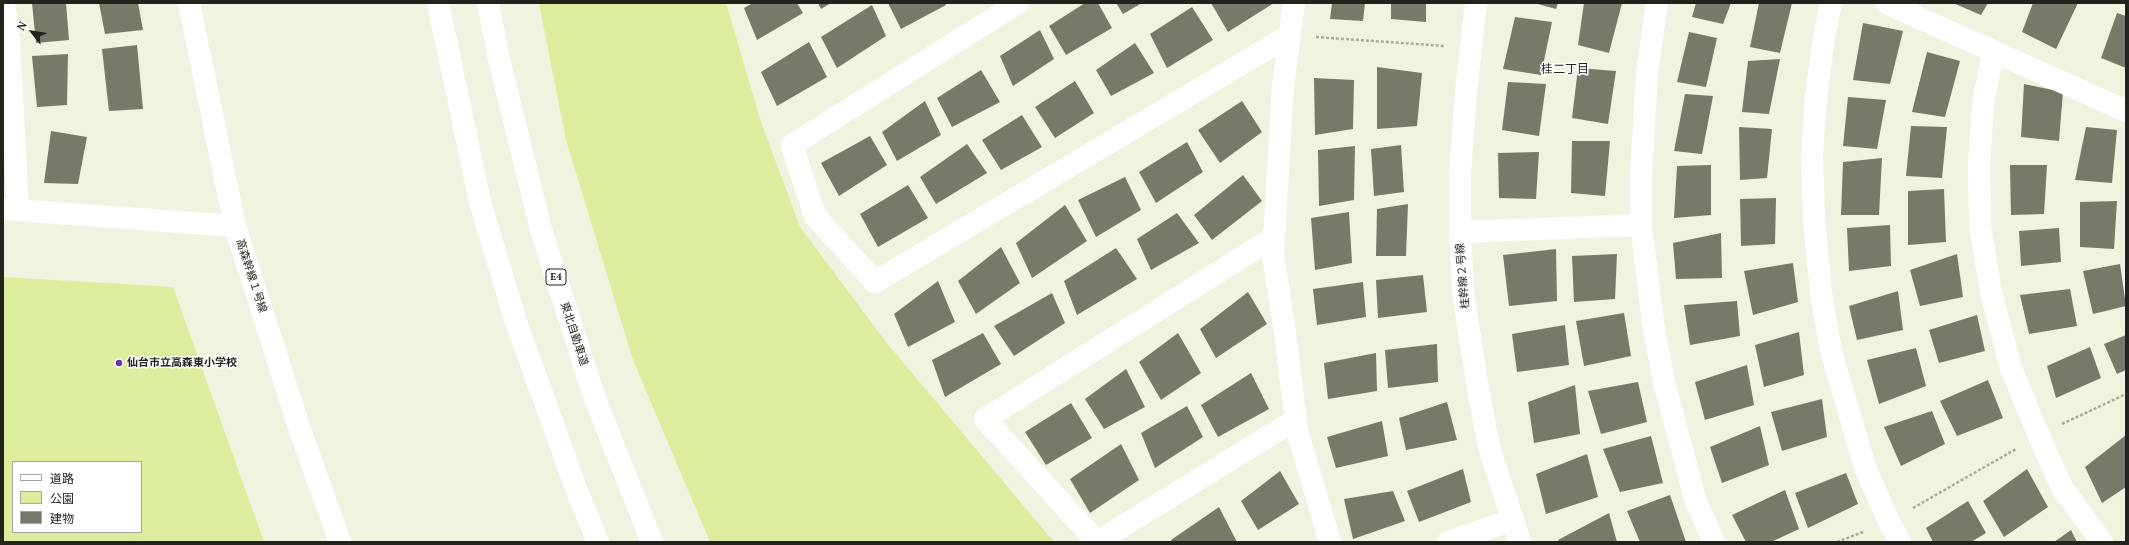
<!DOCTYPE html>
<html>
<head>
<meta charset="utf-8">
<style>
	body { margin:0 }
	#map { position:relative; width:2129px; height:545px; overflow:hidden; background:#eff4e0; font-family:"PT Serif","Noto Sans JP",serif }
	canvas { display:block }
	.frame { position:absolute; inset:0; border:4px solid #21231c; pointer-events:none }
	.legend { position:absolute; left:12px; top:461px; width:130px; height:72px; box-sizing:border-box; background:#fff; border:1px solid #a6a7a4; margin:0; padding:5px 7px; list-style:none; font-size:12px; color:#21231c }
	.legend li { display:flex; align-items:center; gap:8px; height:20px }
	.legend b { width:20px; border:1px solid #a6a7a4 }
	.north { position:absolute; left:12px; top:12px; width:40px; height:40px; -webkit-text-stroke:3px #fff; paint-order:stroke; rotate:300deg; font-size:11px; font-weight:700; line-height:16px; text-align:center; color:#21231c }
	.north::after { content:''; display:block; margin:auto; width:14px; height:18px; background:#21231c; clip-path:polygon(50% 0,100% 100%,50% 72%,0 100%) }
</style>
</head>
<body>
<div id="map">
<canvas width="2129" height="545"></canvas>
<div class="frame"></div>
<ul class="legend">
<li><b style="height:5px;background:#fff"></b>道路</li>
<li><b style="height:11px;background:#dced9d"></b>公園</li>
<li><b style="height:11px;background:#767a69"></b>建物</li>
</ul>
<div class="north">N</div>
</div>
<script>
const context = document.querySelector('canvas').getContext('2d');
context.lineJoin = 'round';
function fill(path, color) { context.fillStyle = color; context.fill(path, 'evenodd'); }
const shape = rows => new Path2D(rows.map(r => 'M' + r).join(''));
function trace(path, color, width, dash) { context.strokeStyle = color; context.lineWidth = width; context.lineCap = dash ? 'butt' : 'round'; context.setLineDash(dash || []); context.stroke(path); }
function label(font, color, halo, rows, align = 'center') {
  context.font = font + ' "PT Serif","Noto Sans JP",serif'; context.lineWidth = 3; context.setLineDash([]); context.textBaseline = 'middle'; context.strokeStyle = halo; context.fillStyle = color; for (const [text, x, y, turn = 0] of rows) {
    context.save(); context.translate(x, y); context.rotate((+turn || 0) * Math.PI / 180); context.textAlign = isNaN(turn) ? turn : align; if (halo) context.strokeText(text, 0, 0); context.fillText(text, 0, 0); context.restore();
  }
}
fill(shape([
	[539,3,726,3,761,122,800,227,886,342,1054,542,710,542,633,360,566,140],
	[3,277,173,287,264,542,3,542],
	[13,462,141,462,141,532,13,532]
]), '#dced9d');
fill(shape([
	[32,3,66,3,69,40,36,43],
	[99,3,138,3,143,30,105,34],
	[753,3,797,3,803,13,757,40,744,8],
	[818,3,831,3,821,9],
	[888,3,945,3,946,5,901,29],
	[1085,3,1098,3,1112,28,1066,55,1049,26],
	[1116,3,1142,3,1123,14],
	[1211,3,1274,3,1228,32],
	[1332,3,1365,3,1363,21,1330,19],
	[1391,3,1426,3,1426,22,1391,19],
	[1534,3,1558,3,1556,9],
	[1584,3,1622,3,1609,53,1578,45],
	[1696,3,1731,3,1723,24,1692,17],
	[1759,3,1792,3,1780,53,1750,47],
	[1953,3,1988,3,1981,15],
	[2033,3,2078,3,2056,49,2022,32],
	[872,5,886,36,837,68,821,37],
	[1192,7,1213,40,1167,68,1150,34],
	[2117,13,2126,16,2126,68,2101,58],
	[1515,17,1552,22,1541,75,1503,69],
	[1863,23,1903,31,1890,84,1853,80],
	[1040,30,1054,59,1013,86,1000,56],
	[1689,32,1717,38,1706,87,1677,82],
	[809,42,827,77,777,106,761,72],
	[1135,43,1154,73,1111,96,1096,70],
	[137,45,143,109,109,111,102,49],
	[1927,52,1960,61,1945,117,1912,112],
	[68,54,67,105,37,107,32,56],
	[1780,59,1769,114,1742,112,1748,61],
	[1377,67,1422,73,1417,126,1377,129],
	[1578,68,1616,71,1608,124,1572,118],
	[981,70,1000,102,952,127,937,98],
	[1314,78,1354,80,1353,129,1315,135],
	[1075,81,1094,113,1055,138,1035,107],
	[1508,82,1546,84,1539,136,1502,130],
	[2024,84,2063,92,2059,141,2021,137],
	[1685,94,1713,96,1702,154,1674,151],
	[1848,97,1886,100,1877,149,1843,146],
	[925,101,941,135,897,161,882,132],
	[1242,101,1262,132,1220,163,1198,130],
	[1022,115,1042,147,1001,170,982,140],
	[1911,126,1947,127,1942,178,1906,176],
	[1739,127,1772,129,1767,178,1740,180],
	[2086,127,2117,130,2112,183,2075,180],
	[51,131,87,137,78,184,44,183],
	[870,136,887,165,839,196,821,163],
	[1572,141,1610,141,1605,196,1571,193],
	[1187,142,1203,172,1156,203,1139,172],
	[967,144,987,173,936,204,920,177],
	[1401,145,1404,192,1374,196,1371,149],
	[1355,146,1354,200,1319,206,1318,150],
	[1539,152,1536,199,1499,198,1498,153],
	[1882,158,1879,215,1841,215,1843,162],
	[1711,165,1711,215,1674,218,1677,166],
	[2010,165,2047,165,2044,214,2011,215],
	[1243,175,1262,201,1212,240,1194,215],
	[1125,177,1141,210,1096,237,1078,200],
	[908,185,928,218,878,247,860,214],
	[1944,189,1946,242,1908,245,1908,191],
	[1776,198,1775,244,1741,246,1740,199],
	[2117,201,2114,249,2080,247,2080,202],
	[1408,204,1406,256,1376,256,1377,209],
	[1065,205,1087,241,1032,278,1016,243],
	[1349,212,1352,263,1315,270,1311,218],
	[1177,213,1199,243,1151,270,1137,239],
	[1890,225,1891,266,1849,271,1847,228],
	[2059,228,2061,262,2021,266,2019,231],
	[1721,233,1722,278,1676,279,1673,243],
	[1001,247,1020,283,976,314,958,281],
	[1116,248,1137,279,1077,315,1064,281],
	[1556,249,1557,301,1509,306,1503,255],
	[1617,254,1615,299,1574,302,1572,256],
	[1957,254,1963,297,1920,306,1910,270],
	[1793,263,1798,302,1753,315,1744,271],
	[2120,264,2126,306,2093,314,2083,271],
	[1423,275,1427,312,1378,318,1376,280],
	[938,281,955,322,908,347,894,314],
	[1363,282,1366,317,1317,325,1313,289],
	[2070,289,2077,326,2029,334,2020,295],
	[1898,291,1903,330,1857,340,1849,306],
	[1248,292,1267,324,1216,358,1200,329],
	[1052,293,1065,323,1014,356,994,326],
	[1737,301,1740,336,1690,345,1684,305],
	[1624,313,1631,356,1584,366,1576,321],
	[1977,315,1985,351,1939,363,1929,330],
	[1565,325,1569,365,1517,372,1512,334],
	[1799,332,1804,375,1764,387,1755,345],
	[983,333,1001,364,945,397,932,360],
	[1178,333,1201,373,1161,400,1139,362],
	[2126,335,2126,370,2117,374,2104,344],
	[1437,344,1438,382,1388,388,1385,350],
	[2090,347,2101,378,2056,398,2047,366],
	[1916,348,1926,386,1879,404,1867,360],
	[1376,353,1377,391,1328,399,1324,363],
	[1747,365,1754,405,1705,420,1695,382],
	[1126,369,1145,407,1104,429,1085,399],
	[1251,373,1269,409,1218,437,1201,405],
	[1988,380,2003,418,1957,436,1940,401],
	[1638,382,1647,422,1601,434,1588,391],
	[1575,385,1580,434,1534,443,1528,402],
	[1822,399,1827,437,1782,451,1771,412],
	[1447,402,1457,440,1406,450,1399,418],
	[1071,403,1092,438,1046,465,1025,432],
	[1187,406,1203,437,1155,468,1141,433],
	[1932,411,1945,444,1901,466,1884,427],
	[1382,421,1388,456,1336,468,1327,437],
	[1760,426,1769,465,1722,483,1710,447],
	[2126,435,2126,487,2102,503,2085,467],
	[1651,436,1663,483,1620,492,1603,449],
	[1121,444,1139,480,1090,513,1070,479],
	[1587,454,1598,497,1546,514,1536,474],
	[1463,469,1471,502,1419,522,1407,491],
	[2027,469,2048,507,2004,537,1983,501],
	[1280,471,1299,504,1258,530,1241,501],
	[1846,473,1858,504,1808,528,1795,493],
	[1785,490,1799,529,1771,542,1746,542,1732,515],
	[1393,491,1405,521,1353,539,1344,499],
	[1670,495,1686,542,1640,542,1627,511],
	[1968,501,1986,533,1971,542,1933,542,1926,528],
	[1219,507,1237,542,1172,542,1171,540],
	[1609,513,1617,542,1560,542,1558,540],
	[2071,530,2077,542,2054,542]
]), '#767a69');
trace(shape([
	[1316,37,1445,46],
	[2062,424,2126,394],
	[1913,508,2016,449],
	[1837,542,1863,532]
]), '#a8ac9c', 2.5, [3, 2]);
trace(shape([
	[4,3,9,40,18,210],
	[1018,3,792,145,815,216,875,282,1290,35],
	[1294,3,1283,86,1273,254,1285,333,1297,430,1330,542],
	[1657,3,1647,73,1641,175,1641,225,1654,330,1665,386,1696,502,1714,542],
	[1831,3,1824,37,1816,98,1812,154,1814,220,1821,293,1831,351,1865,467,1889,522,1900,542],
	[1886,3,2126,111],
	[1993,52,1983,105,1979,162,1980,225,1991,292,2011,368,2041,441,2063,489,2102,542],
	[1460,232,1641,225],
	[1097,542,985,419,1274,237],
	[1097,542,1295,420],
	[1448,542,1513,520]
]), '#fff', 22);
trace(shape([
	[189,3,235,226,300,430,340,542],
	[1476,3,1466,92,1460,172,1460,232,1463,292,1477,383,1489,447,1520,542],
	[3,209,235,226]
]), '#fff', 22);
trace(shape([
	[438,3,480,202,516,322,577,491,598,542],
	[488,3,499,59,541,230,594,396,652,542]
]), '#fff', 22);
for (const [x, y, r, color] of [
	[119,363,4,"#6634ab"]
]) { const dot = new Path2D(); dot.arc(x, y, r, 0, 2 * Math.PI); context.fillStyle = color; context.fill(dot); trace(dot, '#fff', 1.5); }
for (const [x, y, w] of [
	[556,277,20]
]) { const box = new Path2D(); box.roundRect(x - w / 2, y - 8, w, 16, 3); context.fillStyle = '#fff'; context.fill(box); trace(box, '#21231c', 1); }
label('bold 10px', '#21231c', null, [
	["E4",556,277]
]);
label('11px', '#21231c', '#fff', [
	["高森幹線１号線",251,276,72],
	["桂幹線２号線",1463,276,-95],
	["東北自動車道",574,334,72]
]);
label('bold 11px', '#21231c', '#fff', [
	["仙台市立高森東小学校",127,363]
], 'left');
label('12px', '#21231c', '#fff', [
	["桂二丁目",1565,70]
]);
</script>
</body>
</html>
